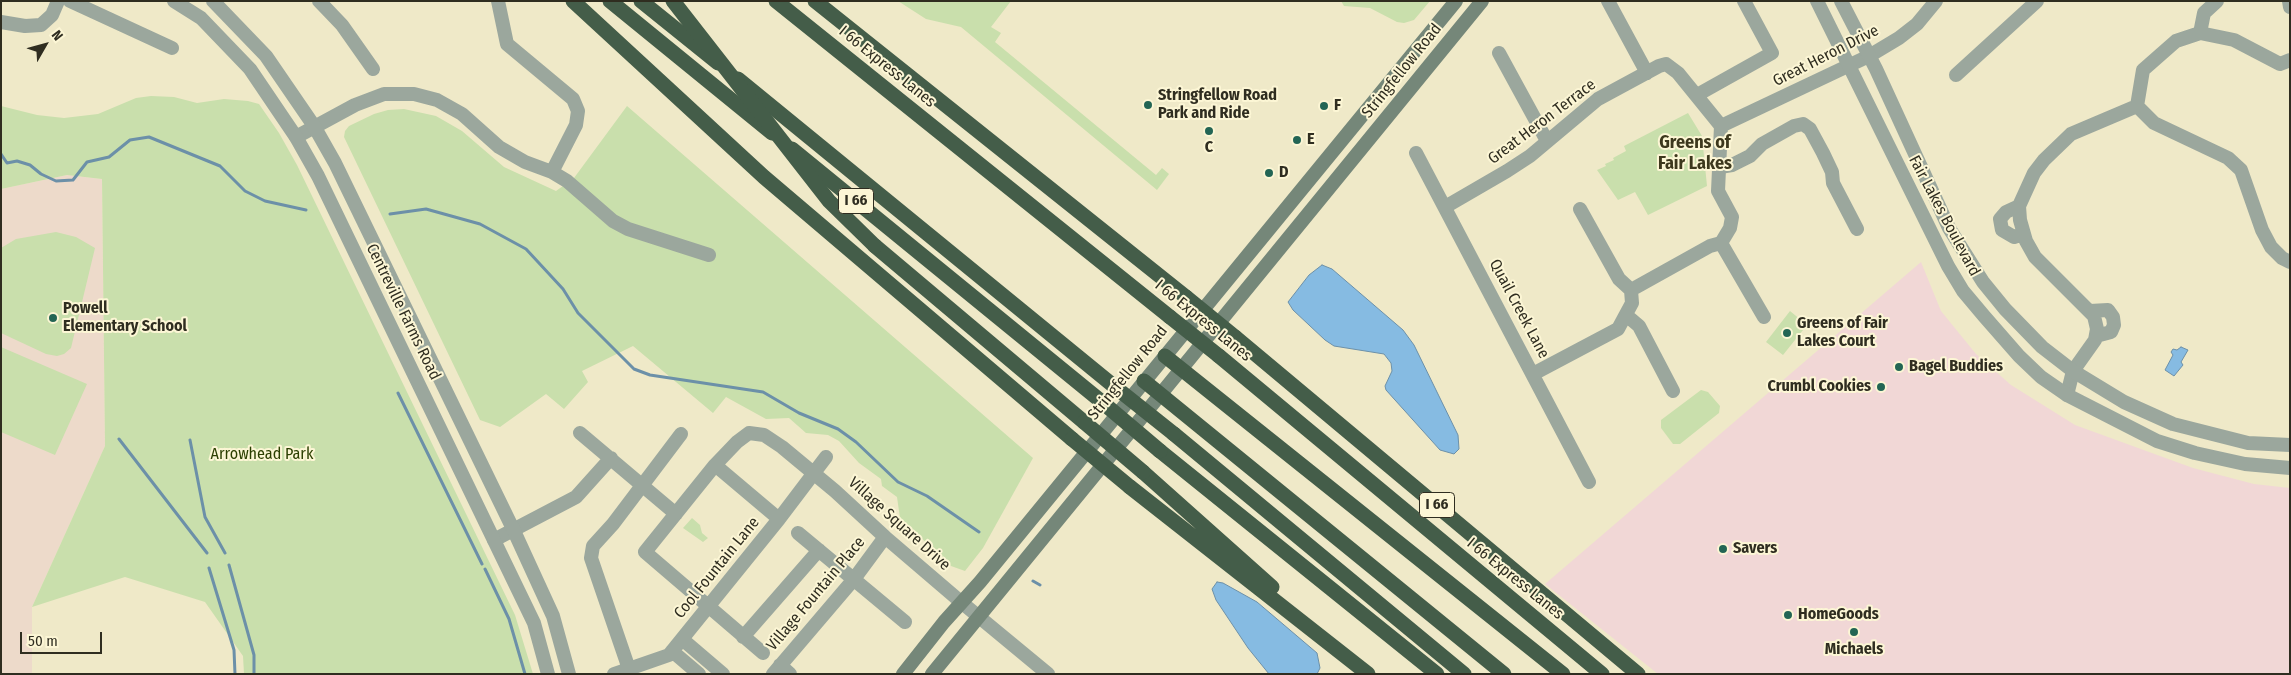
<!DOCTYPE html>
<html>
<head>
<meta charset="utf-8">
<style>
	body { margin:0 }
	#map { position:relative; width:2291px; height:675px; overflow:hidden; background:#efe9c8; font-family:"Fira Sans Condensed",sans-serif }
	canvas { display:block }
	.frame { position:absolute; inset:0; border:2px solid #2f2d20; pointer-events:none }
	.north { position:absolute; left:20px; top:20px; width:50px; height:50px; -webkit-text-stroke:4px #fcf6d5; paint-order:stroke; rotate:52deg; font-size:14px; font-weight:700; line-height:20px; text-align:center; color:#2f2d20 }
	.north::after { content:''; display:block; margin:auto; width:18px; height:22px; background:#2f2d20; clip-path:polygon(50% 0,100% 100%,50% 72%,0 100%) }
	.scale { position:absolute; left:20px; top:632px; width:82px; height:22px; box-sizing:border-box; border:2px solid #2f2d20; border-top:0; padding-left:6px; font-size:15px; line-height:18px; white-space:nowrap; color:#2f2d20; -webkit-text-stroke:4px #fcf6d5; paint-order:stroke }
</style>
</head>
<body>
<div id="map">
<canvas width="2291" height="675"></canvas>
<div class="frame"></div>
<div class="north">N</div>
<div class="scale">50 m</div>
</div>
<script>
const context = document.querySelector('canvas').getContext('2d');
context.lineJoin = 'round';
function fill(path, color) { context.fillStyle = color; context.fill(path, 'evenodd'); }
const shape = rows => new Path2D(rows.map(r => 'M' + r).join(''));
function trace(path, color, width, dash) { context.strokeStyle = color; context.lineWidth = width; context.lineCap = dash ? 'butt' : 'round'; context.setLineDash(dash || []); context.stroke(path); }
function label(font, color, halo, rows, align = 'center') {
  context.font = font + ' "Fira Sans Condensed",sans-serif'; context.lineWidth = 4; context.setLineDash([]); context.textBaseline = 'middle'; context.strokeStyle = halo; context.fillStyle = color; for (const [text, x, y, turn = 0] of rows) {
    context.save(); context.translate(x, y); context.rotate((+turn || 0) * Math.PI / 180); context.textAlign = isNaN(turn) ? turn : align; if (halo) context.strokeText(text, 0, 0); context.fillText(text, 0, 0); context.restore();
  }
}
fill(shape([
	[1921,262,1941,311,1976,354,2011,385,2075,425,2193,468,2254,484,2290,488,2290,674,1658,674,1545,584]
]), '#f1d7d6');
fill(shape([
	[67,175,102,179,105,446,32,607,32,674,1,674,1,189]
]), '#eddaca');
fill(shape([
	[898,1,1011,1,991,27,1001,33,995,42,1156,175,1162,168,1169,174,1157,190,961,27,926,19],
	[1341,1,1430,1,1414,20,1404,23,1397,22,1370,8,1344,6],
	[151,96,174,97,197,103,224,99,248,101,259,104,279,133,297,165,515,615,533,674,244,674,243,656,205,602,125,577,32,607,105,446,102,179,67,175,1,189,1,106,37,115,64,118,98,114,136,98],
	[627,106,1033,458,983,548,965,571,951,566,900,518,897,497,882,486,881,479,859,463,839,441,828,435,806,433,789,418,766,419,726,397,713,413,633,346,582,371,588,382,564,409,546,394,500,427,480,420,344,137,345,131,349,126,374,114,388,110,404,109,436,116,462,131,504,167,556,191,574,178],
	[1688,113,1702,136,1707,186,1648,215,1635,192,1618,200,1597,170,1606,166,1605,164,1614,160,1613,158,1626,151,1624,146],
	[56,232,76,237,95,248,71,348,64,354,57,356,46,354,1,333,1,248,16,239],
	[1790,311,1807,325,1783,355,1766,342],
	[1,347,87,384,55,455,1,432],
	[1701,390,1708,392,1720,406,1719,413,1680,444,1673,444,1661,428,1661,420],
	[692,518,700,525,702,533,708,538,703,542,683,528]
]), '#c9dfac');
const water = shape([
	[1322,265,1332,269,1403,330,1414,345,1458,435,1459,449,1454,454,1440,450,1386,390,1385,386,1392,371,1391,363,1384,354,1334,346,1325,340,1293,310,1288,302,1309,275,1322,265],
	[2181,347,2188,350,2181,362,2183,365,2174,376,2165,370,2173,355,2171,352,2173,349,2177,350,2181,347],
	[1217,582,1223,583,1257,602,1317,653,1320,668,1317,674,1269,674,1248,648,1216,600,1212,589,1217,582]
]);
fill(water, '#86bbe2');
trace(water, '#6c90a8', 1);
trace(shape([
	[1,154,7,163,17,161,30,165,41,174,56,181,73,180,87,162,109,157,130,140,149,137,220,166,245,191,265,201,306,210],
	[390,214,426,209,480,224,526,249,563,289,578,313,634,369,650,375,763,392,799,413,838,429,856,442,898,482,927,496,979,532],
	[398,393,482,564],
	[119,439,207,553],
	[190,440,205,517,225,553],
	[229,565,254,655,254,674],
	[209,568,234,650,235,674],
	[485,569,509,619,525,674],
	[1033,581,1040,585]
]), '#6c90a8', 3);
trace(shape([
	[70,1,172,48],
	[319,1,342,25,373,69],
	[498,1,507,44,573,99,578,111,576,125,552,172],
	[1608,1,1647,73],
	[2289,1,2290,7],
	[1,22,25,26,41,25,52,15,58,1],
	[2200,33,2204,13,2217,1],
	[1499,53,1547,141],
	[1956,75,2037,1],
	[1697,95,1772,53,1744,1],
	[2137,106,2154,123,2228,158,2241,170,2262,230,2271,247,2282,258,2290,262],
	[1721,126,1869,56,1899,38,1917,24,1936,1],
	[296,137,355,105,384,94,414,94,437,100,462,114,499,147,525,162,552,172,567,181,613,221,628,229,709,255],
	[1416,153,1589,482],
	[1720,167,1732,165,1750,156,1762,144,1794,126,1803,124,1810,129,1823,153,1832,172,1833,183,1857,229],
	[2019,206,2006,212,2000,219,2002,230,2014,237,2023,234],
	[1445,207,1507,171,1530,156,1598,99,1659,66,1666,64,1678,73,1721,126],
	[1580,209,1619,279,1631,290],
	[1721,243,1764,317],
	[2090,311,2108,310,2113,317,2114,325,2111,332,2096,336],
	[1626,315,1639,326,1673,391],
	[1533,374,1618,329,1632,303,1631,290,1710,246,1721,243,1730,228,1732,217,1718,191,1721,126],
	[2067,395,2073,371,2095,340,2097,329,2094,316,2035,257,2026,241,2020,220,2019,206,2034,173,2044,160,2071,134,2137,106,2143,70,2176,41,2200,33,2234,40,2280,64,2290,60],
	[580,433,676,514],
	[715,465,779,519],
	[798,533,905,622],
	[494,540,576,497,611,458],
	[743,637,819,550],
	[682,639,723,674],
	[672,651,699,674],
	[763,653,645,552,715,465,737,442,749,433,764,435,782,447,835,491,885,537,961,602,1048,674],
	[780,665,790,674],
	[629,669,591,558,593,546,613,524,681,434],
	[614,674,669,655,779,519,826,457],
	[773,674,854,579,885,537]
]), '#9ba79d', 14);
trace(shape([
	[174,1,201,18,250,69,296,137,318,176,534,623,548,674],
	[213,1,266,56,314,126,335,163,514,531,553,616,569,674],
	[1817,1,1948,266,1963,291,1984,316,2019,356,2041,377,2067,395,2157,441,2195,453,2245,464,2290,468],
	[1841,1,1876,69,1949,228,1983,282,2005,309,2042,347,2073,371,2124,402,2173,424,2248,443,2290,445]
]), '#9ba79d', 14);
trace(shape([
	[903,674,944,622,980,582,1456,1],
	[932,674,1482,1]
]), '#758779', 14);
trace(shape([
	[573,1,764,177,1072,439],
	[610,1,772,133],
	[641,1,718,63],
	[776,1,1170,317],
	[815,1,1186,297],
	[738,79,1115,387],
	[792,149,1102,402],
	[875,246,1084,422],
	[1235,337,1638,674],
	[1165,356,1563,674],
	[1219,356,1602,674],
	[1144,381,1504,674],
	[1174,434,1464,674],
	[1160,451,1437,674],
	[1143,472,1272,587],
	[1130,487,1368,674]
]), '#445d49', 15);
trace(shape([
	[673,1,829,201,875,246],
	[1186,297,1235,337],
	[1170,317,1219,356],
	[1115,387,1174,434],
	[1102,402,1160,451],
	[1084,422,1143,472],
	[1072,439,1130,487]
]), '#445d49', 15);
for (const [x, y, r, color] of [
	[1148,105,5,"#236554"],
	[1324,106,5,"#236554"],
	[1209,131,5,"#236554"],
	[1297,140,5,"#236554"],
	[1269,173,5,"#236554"],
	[53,318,5,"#236554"],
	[1787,333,5,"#236554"],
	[1899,367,5,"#236554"],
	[1881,387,5,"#236554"],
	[1723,549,5,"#236554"],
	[1788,615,5,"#236554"],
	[1854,632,5,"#236554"]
]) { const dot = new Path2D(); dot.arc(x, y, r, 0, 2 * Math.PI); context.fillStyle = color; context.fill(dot); trace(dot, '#fcf6d5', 2); }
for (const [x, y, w] of [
	[856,201,35],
	[1437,505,35]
]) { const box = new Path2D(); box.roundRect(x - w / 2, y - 12.5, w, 25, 4); context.fillStyle = '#fcf6d5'; context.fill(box); trace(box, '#2f2d20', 1); }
label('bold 15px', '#2f2d20', null, [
	["I 66",856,201],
	["I 66",1437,505]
]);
label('16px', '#2f2d20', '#fcf6d5', [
	["Great Heron Drive",1826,56,-27],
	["I 66 Express Lanes",887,67,39],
	["Stringfellow Road",1402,71,-51],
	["Great Heron Terrace",1542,122,-37],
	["Fair Lakes Boulevard",1944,216,62],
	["Quail Creek Lane",1519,309,62],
	["Centreville Farms Road",403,312,64],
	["I 66 Express Lanes",1203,321,39],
	["Stringfellow Road",1128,373,-51],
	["Village Square Drive",899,524,42],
	["Cool Fountain Lane",717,568,-51],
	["I 66 Express Lanes",1515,579,39],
	["Village Fountain Place",816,594,-50]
]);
label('bold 16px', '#2f2d20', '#fcf6d5', [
	["Stringfellow Road",1158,96],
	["Park and Ride",1158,114],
	["F",1334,106],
	["E",1307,140],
	["C",1209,148,"center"],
	["D",1279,173],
	["Powell",63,309],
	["Elementary School",63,327],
	["Greens of Fair",1797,324],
	["Lakes Court",1797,342],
	["Bagel Buddies",1909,367],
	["Crumbl Cookies",1871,387,"right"],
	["Savers",1733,549],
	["HomeGoods",1798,615],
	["Michaels",1854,650,"center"]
], 'left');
label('16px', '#2b3f00', '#fcf6d5', [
	["Arrowhead Park",262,455]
]);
label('bold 18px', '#3d381d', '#fcf6d5', [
	["Greens of",1695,143],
	["Fair Lakes",1695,164]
]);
</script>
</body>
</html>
